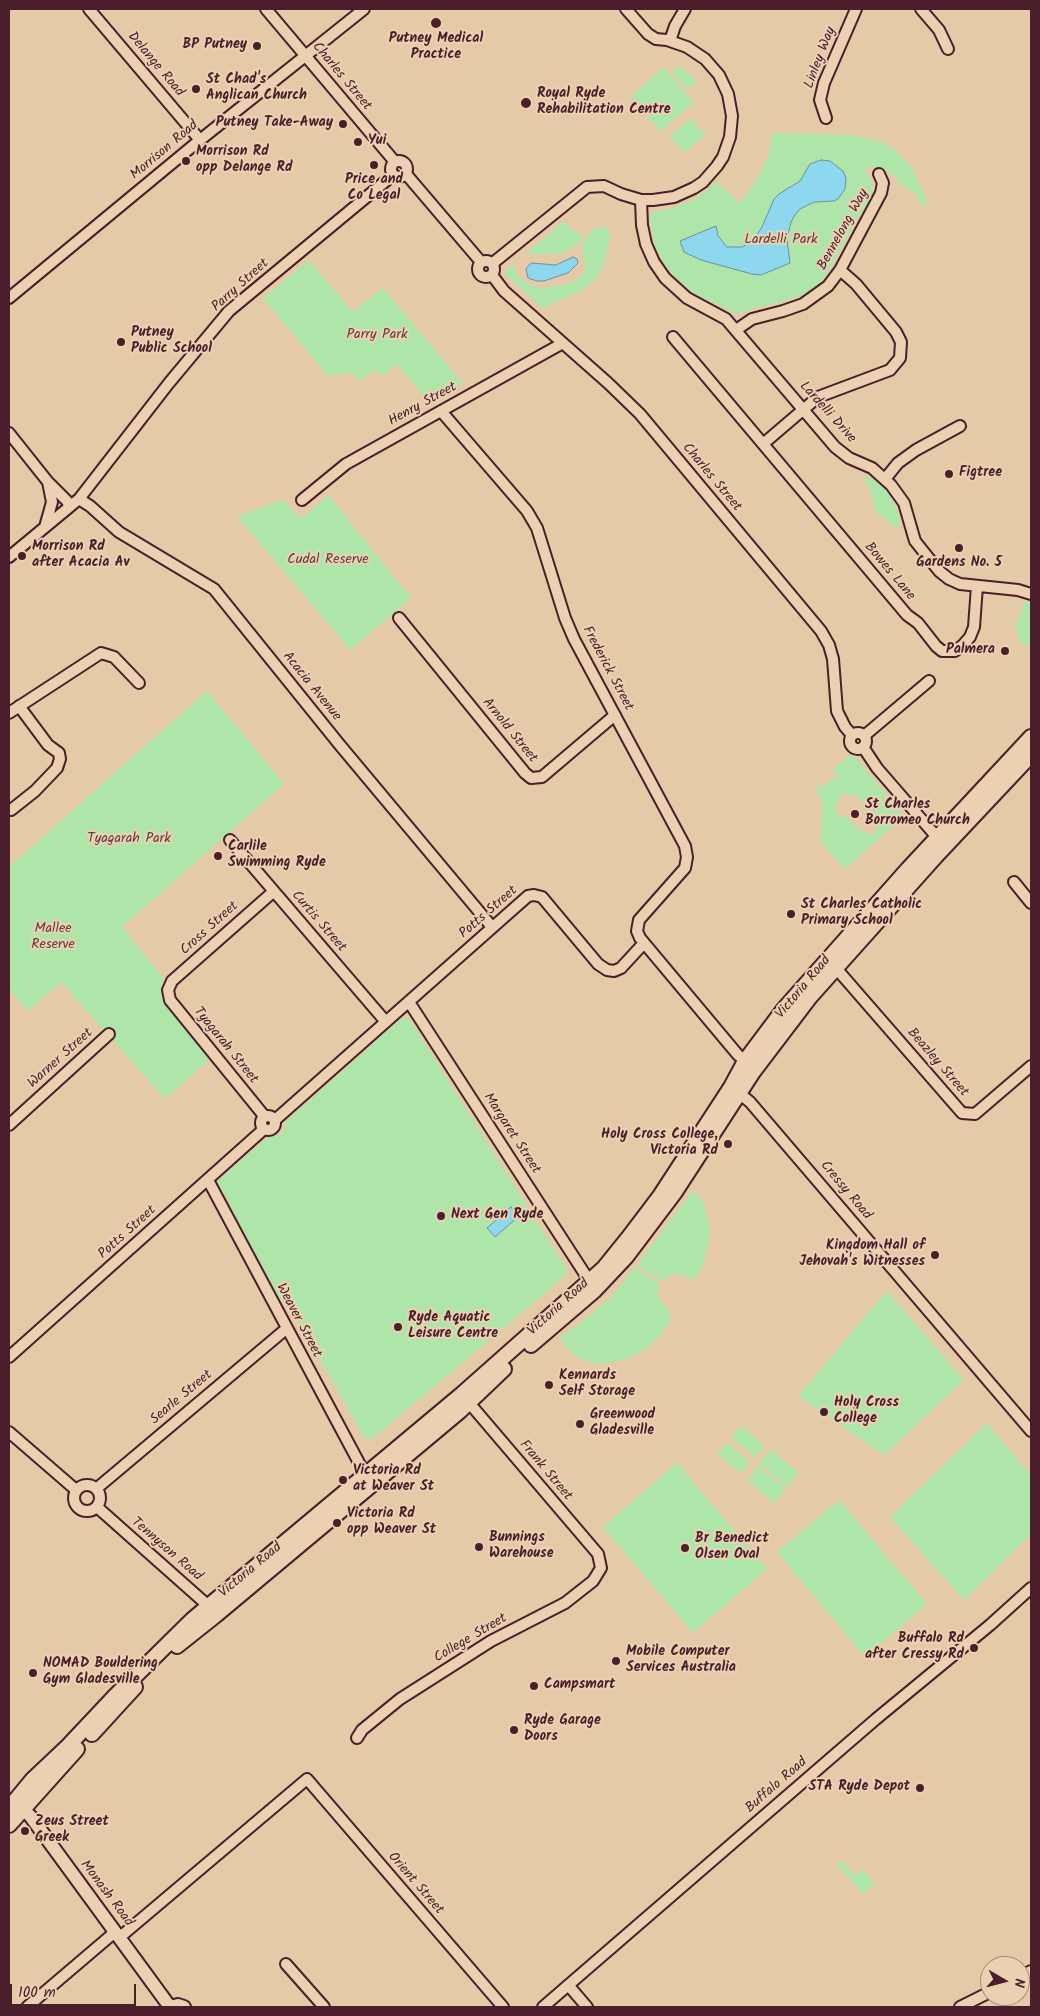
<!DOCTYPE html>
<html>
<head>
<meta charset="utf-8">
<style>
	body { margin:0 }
	#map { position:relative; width:1040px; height:2016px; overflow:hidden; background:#e5caa8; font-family:Kalam,sans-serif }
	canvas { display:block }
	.frame { position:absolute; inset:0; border:10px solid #4a1f2b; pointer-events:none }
	.north { position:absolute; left:980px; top:1956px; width:50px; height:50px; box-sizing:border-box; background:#ebd1b2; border:1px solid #ab8a7c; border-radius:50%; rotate:98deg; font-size:14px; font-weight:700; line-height:20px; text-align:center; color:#4a1f2b }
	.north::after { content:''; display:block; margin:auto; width:18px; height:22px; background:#4a1f2b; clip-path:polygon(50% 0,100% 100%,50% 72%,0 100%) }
	.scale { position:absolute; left:10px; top:1984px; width:126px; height:22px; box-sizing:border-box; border:2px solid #4a1f2b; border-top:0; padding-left:6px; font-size:15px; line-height:18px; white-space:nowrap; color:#4a1f2b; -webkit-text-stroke:4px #ebd1b2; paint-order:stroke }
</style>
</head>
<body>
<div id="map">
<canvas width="1040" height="2016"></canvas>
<div class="frame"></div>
<div class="north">N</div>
<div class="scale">100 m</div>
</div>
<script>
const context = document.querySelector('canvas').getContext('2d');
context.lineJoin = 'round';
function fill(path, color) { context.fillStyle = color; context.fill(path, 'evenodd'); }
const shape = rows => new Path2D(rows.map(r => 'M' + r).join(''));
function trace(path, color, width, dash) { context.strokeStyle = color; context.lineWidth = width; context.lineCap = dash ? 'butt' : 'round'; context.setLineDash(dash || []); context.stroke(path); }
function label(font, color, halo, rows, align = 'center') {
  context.font = font + ' Kalam,sans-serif'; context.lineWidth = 4; context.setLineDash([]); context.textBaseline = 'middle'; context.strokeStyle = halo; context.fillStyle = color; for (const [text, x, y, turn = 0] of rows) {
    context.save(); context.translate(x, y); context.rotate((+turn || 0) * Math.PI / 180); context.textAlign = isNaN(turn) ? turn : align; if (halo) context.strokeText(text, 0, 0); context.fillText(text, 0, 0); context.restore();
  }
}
fill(shape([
	[679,66,698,81,687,89,672,72],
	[664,67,694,103,660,131,631,96],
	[691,118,705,135,684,153,670,136],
	[773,133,852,135,882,142,896,151,912,168,927,201,923,209,915,193,899,184,895,175,869,166,866,171,871,180,873,191,870,207,864,207,831,268,824,278,815,287,799,297,736,314,692,292,674,276,664,263,656,249,652,234,650,215,654,211,669,209,689,202,706,191,716,182,740,203,749,191,762,170,768,155],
	[564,221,572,230,584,236,577,245,561,254,525,254],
	[602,227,608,229,610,234,605,262,596,279,582,290,542,308,505,274,506,270,513,265,517,274,524,281,532,286,542,288,563,285,576,280,582,275,585,268,581,245,592,230],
	[309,260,353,312,383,288,463,383,429,403,398,365,380,376,375,370,358,381,351,373,328,376,263,298],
	[861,475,879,482,891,496,899,515,899,530,876,512,869,487],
	[328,495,411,598,350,650,237,516,284,500,301,519],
	[1025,600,1031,603,1031,647,1019,641,1016,627],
	[207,691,284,784,122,927,164,979,161,988,167,1005,210,1059,165,1099,61,982,28,1011,9,990,9,867],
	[852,753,904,816,845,869,821,843,822,803,816,787,818,784,821,788,838,774,833,769],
	[843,793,851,797,854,794,865,804,868,802,870,804,868,807,871,811,870,812,875,819,872,822,877,830,871,835,863,830,861,832,845,815,842,818,836,811,834,807,840,801,839,797],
	[403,1017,410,1020,566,1268,565,1276,372,1439,364,1437,285,1297,280,1300,217,1181,268,1137,277,1136,285,1129,285,1122],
	[693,1190,703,1202,709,1224,709,1240,703,1264,697,1276,693,1279,675,1274,670,1275,662,1281,637,1265],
	[634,1267,659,1284,658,1294,659,1299,669,1311,671,1317,664,1331,647,1348,624,1360,600,1364,586,1361,574,1355,559,1338,593,1313,615,1293],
	[887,1291,964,1380,884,1455,798,1396],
	[987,1423,1031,1476,1031,1534,964,1600,890,1517],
	[741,1426,764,1446,755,1457,731,1437],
	[727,1443,750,1462,741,1473,717,1454],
	[771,1449,799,1473,787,1487,759,1463],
	[677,1463,767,1569,693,1633,603,1527],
	[758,1466,786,1489,774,1503,747,1480],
	[839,1500,927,1604,865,1657,777,1552],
	[841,1860,855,1876,862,1870,875,1884,863,1894,836,1864]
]), '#aee5a8');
const water = shape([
	[821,160,830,161,843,171,846,178,845,189,838,199,834,201,814,202,800,209,795,215,791,222,787,239,790,263,761,275,752,274,701,260,684,252,680,241,716,226,718,236,727,247,742,247,753,241,762,227,774,199,779,194,800,181,810,164,821,160],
	[573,257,577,259,578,263,568,273,544,281,537,281,528,278,526,269,531,263,556,265,573,257],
	[511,1207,519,1216,495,1237,487,1228,511,1207]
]);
fill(water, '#8dd8ee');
trace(water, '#728ea0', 1);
const minor = shape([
	[89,9,200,140],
	[266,9,395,162],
	[921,9,939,30,948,49],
	[670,41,675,26,685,9],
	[826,118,820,100,824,83,856,9],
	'391 169a8 8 0 1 1 16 0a8 8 0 1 1-16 0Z',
	[406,174,481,262],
	[641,200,642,225,646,244,654,262,665,278,687,298,726,319,835,447,849,458,872,468,891,485,904,503,915,541,939,571,949,579,960,584,1018,590,1031,594],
	'478 269a8 8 0 1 1 16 0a8 8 0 1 1-16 0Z',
	[493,263,587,187,604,186,621,194,641,200,653,200,674,197,694,188,703,182,717,166,723,157,730,137,732,116,728,94,719,75,705,59,687,47,667,40,656,39,648,34,626,9],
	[492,275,504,291,608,383,640,414,821,631,829,645,833,659,837,711,845,727,852,735],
	[9,298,200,140,364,9],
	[736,330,752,319,783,311,803,304,828,286,840,270,881,193,883,183,879,174],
	[673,337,763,444,818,397,890,370,900,358,901,342,896,332,856,284,840,270],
	[441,411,527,511,537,528,565,618,574,639,685,846,687,857,685,868,639,920,637,931,640,938,738,1055,745,1061],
	[9,433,48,482,67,501,69,505],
	[763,444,907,615,918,623,936,646,942,651,955,651,963,645,970,637,974,627,977,586],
	[885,479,898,463,916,450,960,426],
	[79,499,90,506,119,532,214,589,339,744,492,927],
	[302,500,346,464,563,343],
	[45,527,52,502,48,482],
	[9,557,79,499,169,383,229,311,393,175],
	[399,618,525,773,531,778,542,777,615,715],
	[9,713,101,653,114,657,139,683],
	'850 741a8 8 0 1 1 16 0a8 8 0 1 1-16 0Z',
	[864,736,929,681],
	[863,747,877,768,942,843],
	[11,810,35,791,57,768,60,759,59,753,48,745,19,706],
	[230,840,386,1022],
	[1014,882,1031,903],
	[835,967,962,1113,975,1114,1031,1066],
	[409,1002,590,1282],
	[734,1089,750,1102,1031,1431],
	'261 1123a7 7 0 1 1 14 0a7 7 0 1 1-14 0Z',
	[265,1117,170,1000,168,990,172,981,273,892],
	[275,1120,528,896,534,895,542,897,598,964,607,970,614,971,621,968,644,943],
	[9,1125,109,1034],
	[208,1180,365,1474],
	[9,1357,264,1129],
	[9,1432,76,1490],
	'74 1498a13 13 0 1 1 26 0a13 13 0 1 1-26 0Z',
	[96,1489,286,1329],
	[97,1507,213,1610],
	[357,1738,362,1730,400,1699,491,1641,565,1603,593,1581,601,1568,598,1554,465,1398],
	[120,1937,307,1779,503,2007],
	[286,1964,324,2007],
	[1020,1976,1031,1971],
	[569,1986,587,2007],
	[27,2007,115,1932],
	[543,2007,876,1719,990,1625,1031,1588],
	[960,2007,990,1992]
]);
const major = shape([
	[16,1801,31,1817,170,2007],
	[171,2007,178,2005,184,2007]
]);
const highway = shape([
	[531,1345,594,1291,626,1257,675,1192,753,1072,810,997,936,856,1031,755],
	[177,1646,216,1615,460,1411,504,1369],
	[92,1734,135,1687],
	[9,1808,33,1779,68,1746,115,1696,193,1619,462,1394,604,1268,629,1237,660,1196,731,1087,745,1061,784,1009,908,869,1031,737],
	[9,1825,77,1749]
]);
trace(minor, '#4a1f2b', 14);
trace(major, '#4a1f2b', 16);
trace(highway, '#4a1f2b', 18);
trace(minor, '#ebd1b2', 10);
trace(major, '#ebd1b2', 12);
trace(highway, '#ebd1b2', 14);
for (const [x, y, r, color] of [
	[436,23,6,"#4a1f2b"],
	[257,46,5,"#4a1f2b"],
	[196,89,5,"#4a1f2b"],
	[526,103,6,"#4a1f2b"],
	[343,124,5,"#4a1f2b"],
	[358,142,5,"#4a1f2b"],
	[186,161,5,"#4a1f2b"],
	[374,165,5,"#4a1f2b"],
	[121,342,5,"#4a1f2b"],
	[949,474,5,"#4a1f2b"],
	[959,548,5,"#4a1f2b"],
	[22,556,5,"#4a1f2b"],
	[1005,651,5,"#4a1f2b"],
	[855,814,5,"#4a1f2b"],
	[218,856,5,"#4a1f2b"],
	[791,914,5,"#4a1f2b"],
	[728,1144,5,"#4a1f2b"],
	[441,1216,5,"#4a1f2b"],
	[935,1255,5,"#4a1f2b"],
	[398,1327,5,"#4a1f2b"],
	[549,1385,5,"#4a1f2b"],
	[824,1412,5,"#4a1f2b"],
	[580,1424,5,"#4a1f2b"],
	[343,1480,5,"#4a1f2b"],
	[337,1523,5,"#4a1f2b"],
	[479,1547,5,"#4a1f2b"],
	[685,1548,5,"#4a1f2b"],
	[974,1648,5,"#4a1f2b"],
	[616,1661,5,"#4a1f2b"],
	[33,1673,5,"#4a1f2b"],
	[534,1686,5,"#4a1f2b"],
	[514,1730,5,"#4a1f2b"],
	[920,1788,5,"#4a1f2b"],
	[25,1831,5,"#4a1f2b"]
]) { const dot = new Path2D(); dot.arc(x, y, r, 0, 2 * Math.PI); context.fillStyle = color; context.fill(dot); trace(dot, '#ebd1b2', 2); }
label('bold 14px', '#4a1f2b', '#ebd1b2', [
	["Putney Medical",436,40,"center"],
	["Practice",436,56,"center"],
	["BP Putney",247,46,"right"],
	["St Chad's",206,81],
	["Anglican Church",206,97],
	["Royal Ryde",537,95],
	["Rehabilitation Centre",537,111],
	["Putney Take-Away",333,124,"right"],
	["Yui",368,142],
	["Morrison Rd",196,153],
	["opp Delange Rd",196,169],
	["Price and",374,181,"center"],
	["Co Legal",374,197,"center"],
	["Putney",131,334],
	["Public School",131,350],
	["Figtree",959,474],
	["Morrison Rd",32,548],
	["after Acacia Av",32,564],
	["Gardens No. 5",959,564,"center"],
	["Palmera",995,651,"right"],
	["St Charles",865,806],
	["Borromeo Church",865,822],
	["Carlile",228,848],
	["Swimming Ryde",228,864],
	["St Charles Catholic",801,906],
	["Primary School",801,922],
	["Holy Cross College,",718,1136,"right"],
	["Victoria Rd",718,1152,"right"],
	["Next Gen Ryde",451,1216],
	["Kingdom Hall of",925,1247,"right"],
	["Jehovah's Witnesses",925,1263,"right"],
	["Ryde Aquatic",408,1319],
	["Leisure Centre",408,1335],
	["Kennards",559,1377],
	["Self Storage",559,1393],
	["Holy Cross",834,1404],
	["College",834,1420],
	["Greenwood",590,1416],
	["Gladesville",590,1432],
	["Victoria Rd",353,1472],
	["at Weaver St",353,1488],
	["Victoria Rd",347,1515],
	["opp Weaver St",347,1531],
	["Bunnings",489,1539],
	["Warehouse",489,1555],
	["Br Benedict",695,1540],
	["Olsen Oval",695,1556],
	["Buffalo Rd",964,1640,"right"],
	["after Cressy Rd",964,1656,"right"],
	["Mobile Computer",626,1653],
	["Services Australia",626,1669],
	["NOMAD Bouldering",43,1665],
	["Gym Gladesville",43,1681],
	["Campsmart",544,1686],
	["Ryde Garage",524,1722],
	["Doors",524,1738],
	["STA Ryde Depot",910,1788,"right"],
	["Zeus Street",35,1823],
	["Greek",35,1839]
], 'left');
label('14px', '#4a1f2b', '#ebd1b2', [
	["Linley Way",821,58,-69],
	["Delange Road",155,65,50],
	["Charles Street",341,77,50],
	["Morrison Road",165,151,-40],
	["Bennelong Way",844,230,-61],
	["Parry Street",241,286,-42],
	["Henry Street",423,405,-29],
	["Lardelli Drive",827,413,48],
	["Charles Street",711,478,50],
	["Bowes Lane",889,572,50],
	["Frederick Street",607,669,62],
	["Acacia Avenue",311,687,51],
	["Arnold Street",509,731,51],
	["Potts Street",489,913,-41],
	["Curtis Street",318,922,49],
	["Cross Street",210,929,-42],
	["Victoria Road",804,988,-50],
	["Tyagarah Street",225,1046,51],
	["Warner Street",61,1059,-42],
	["Beazley Street",937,1063,49],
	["Margaret Street",511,1134,57],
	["Cressy Road",845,1191,50],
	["Potts Street",128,1233,-42],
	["Victoria Road",559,1308,-42],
	["Weaver Street",298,1321,62],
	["Searle Street",182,1398,-40],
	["Frank Street",545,1471,50],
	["Tennyson Road",166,1550,41],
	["Victoria Road",251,1571,-40],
	["College Street",471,1639,-31],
	["Buffalo Road",777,1786,-41],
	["Orient Street",415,1884,49],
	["Monash Road",106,1894,53]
]);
label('14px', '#593d3e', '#ebd1b2', [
	["Lardelli Park",781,241],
	["Parry Park",377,336],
	["Cudal Reserve",328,561],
	["Tyagarah Park",129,840],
	["Mallee",53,930],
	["Reserve",53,946]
]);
</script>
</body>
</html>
